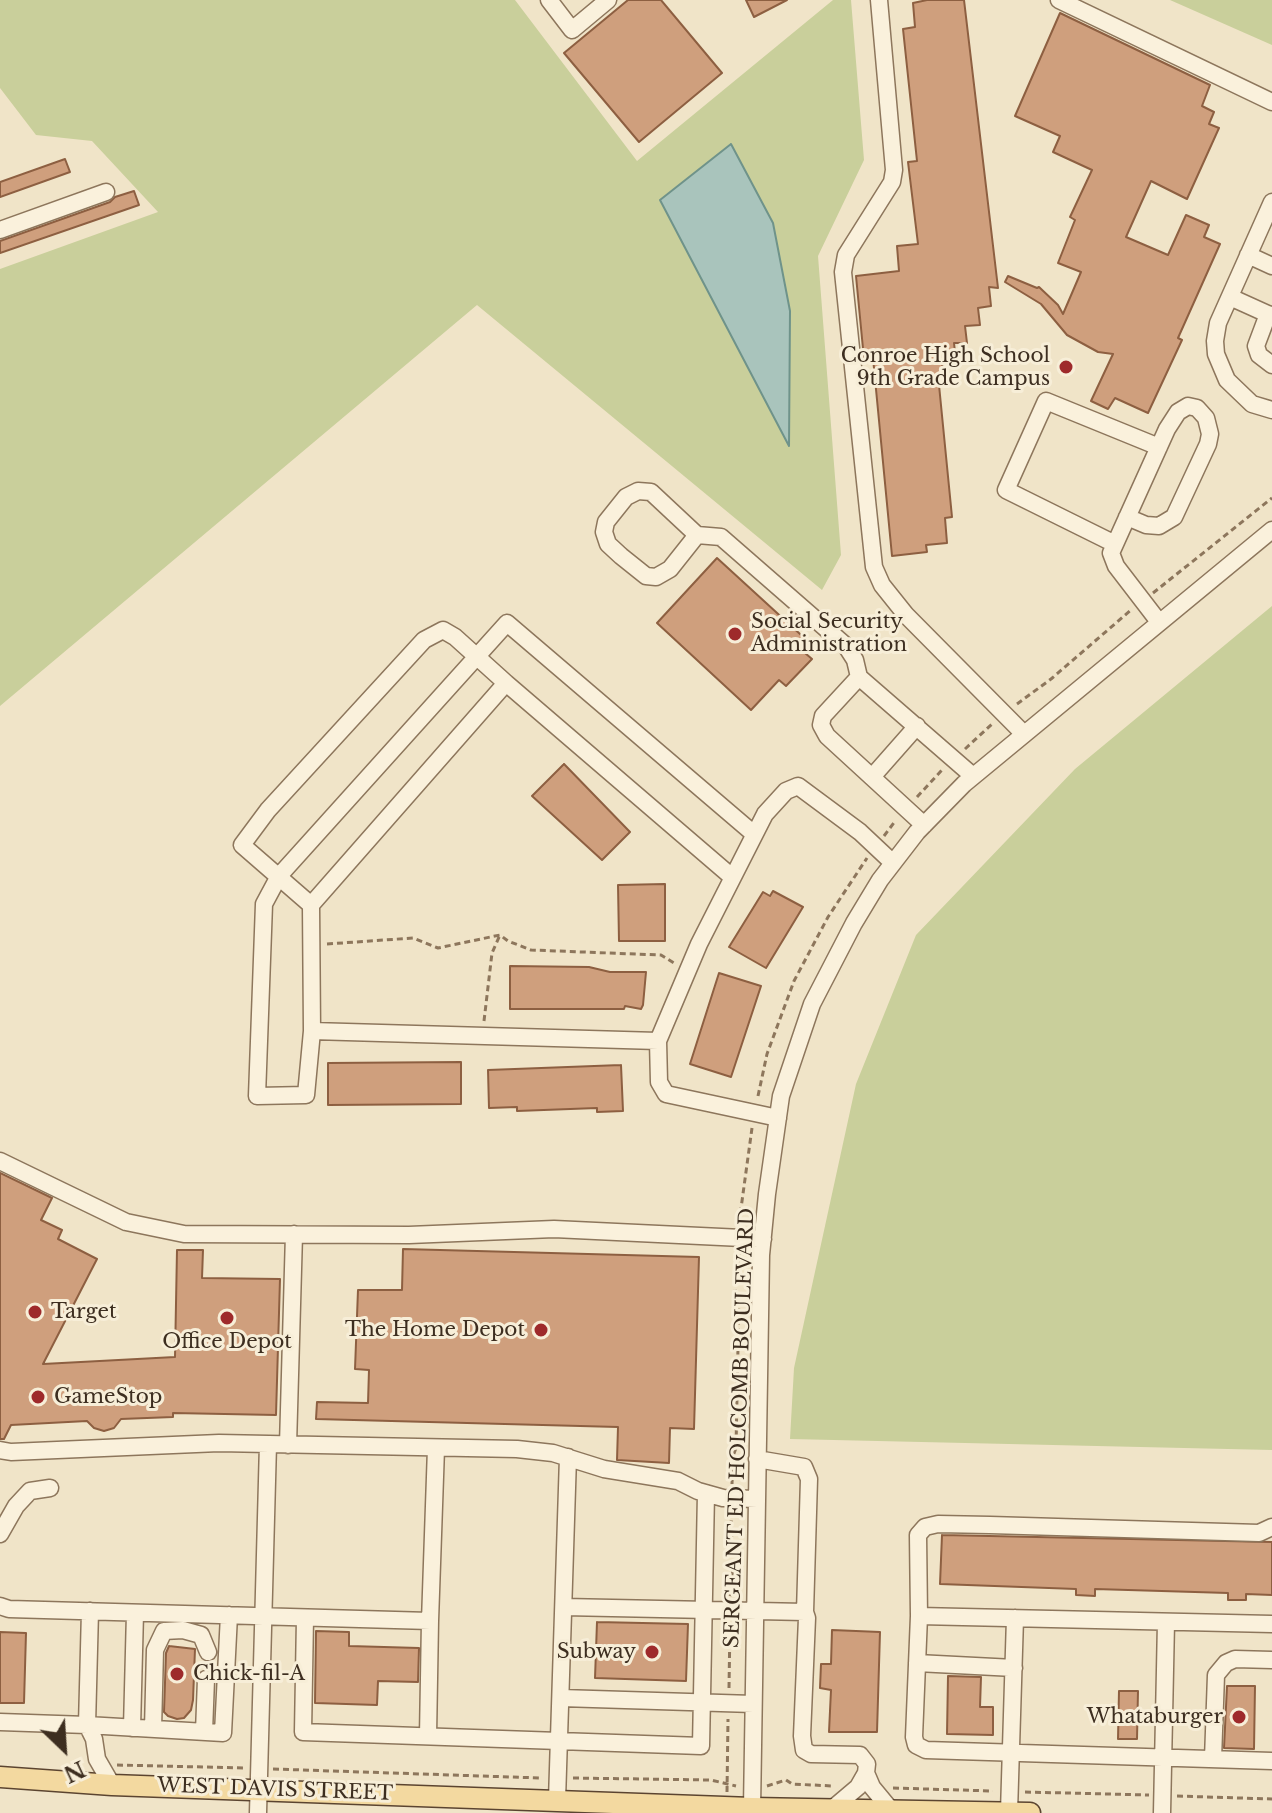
<!DOCTYPE html>
<html>
<head>
<meta charset="utf-8">
<style>
	body { margin:0 }
	#map { position:relative; width:1272px; height:1813px; overflow:hidden; background:#f0e4c8; font-family:"Libre Baskerville",serif }
	canvas { display:block }
	.north { position:absolute; left:24px; top:1709px; width:80px; height:80px; -webkit-text-stroke:6px #f7eed8; paint-order:stroke; rotate:155deg; font-size:22px; font-weight:700; line-height:32px; text-align:center; color:#3d2e20 }
	.north::after { content:''; display:block; margin:auto; width:28px; height:36px; background:#3d2e20; clip-path:polygon(50% 0,100% 100%,50% 72%,0 100%) }
</style>
</head>
<body>
<div id="map">
<canvas width="1272" height="1813"></canvas>
<div class="north">N</div>
</div>
<script>
const context = document.querySelector('canvas').getContext('2d');
context.lineJoin = 'round';
function fill(path, color) { context.fillStyle = color; context.fill(path, 'evenodd'); }
const shape = rows => new Path2D(rows.map(r => 'M' + r).join(''));
function trace(path, color, width, dash) { context.strokeStyle = color; context.lineWidth = width; context.lineCap = dash ? 'butt' : 'round'; context.setLineDash(dash || []); context.stroke(path); }
function label(font, color, halo, rows, align = 'center') {
  context.font = font + ' "Libre Baskerville",serif'; context.lineWidth = 6; context.setLineDash([]); context.textBaseline = 'middle'; context.strokeStyle = halo; context.fillStyle = color; for (const [text, x, y, turn = 0] of rows) {
    context.save(); context.translate(x, y); context.rotate((+turn || 0) * Math.PI / 180); context.textAlign = isNaN(turn) ? turn : align; if (halo) context.strokeText(text, 0, 0); context.fillText(text, 0, 0); context.restore();
  }
}
fill(shape([
	[0,0,515,0,637,161,833,0,851,0,864,160,818,256,841,555,822,590,477,305,0,706,0,269,158,212,92,141,36,135,0,88],
	[1170,0,1272,0,1272,45],
	[1272,606,1272,1450,790,1439,794,1368,856,1084,916,935,1075,769]
]), '#c9cf9b');
const water = shape([
	[731,144,773,223,790,311,789,446,660,200,731,144]
]);
fill(water, '#a9c4bc');
trace(water, '#6f938a', 2);
const building = shape([
	[628,0,661,0,722,73,639,142,564,53,628,0],
	[746,0,787,0,754,17,746,0],
	[927,0,964,0,998,288,989,287,991,306,978,308,980,325,965,326,967,343,954,343,956,361,942,362,944,385,939,385,952,517,945,518,947,543,926,545,927,552,892,556,873,358,864,359,856,276,899,271,897,246,918,244,908,162,917,161,903,29,915,27,913,3,927,0],
	[1060,13,1210,85,1202,106,1214,112,1209,124,1219,128,1187,199,1151,181,1126,237,1168,255,1186,215,1209,225,1204,237,1220,244,1178,338,1182,340,1148,413,1115,398,1108,409,1091,401,1113,354,1098,352,1067,335,1041,304,1005,282,1008,276,1037,288,1039,287,1058,305,1063,314,1081,272,1058,263,1075,220,1070,217,1092,170,1053,152,1060,136,1015,116,1060,13],
	[65,159,70,172,0,197,0,182,65,159],
	[134,191,139,205,0,253,0,241,110,202,115,197,134,191],
	[717,558,812,645,805,653,812,659,786,686,779,680,751,710,657,623,717,558],
	[564,764,630,832,602,860,532,796,564,764],
	[665,884,665,941,619,941,618,885,665,884],
	[773,891,803,907,766,968,729,947,763,892,770,896,773,891],
	[510,966,589,967,610,972,646,972,643,1005,641,1009,625,1006,624,1009,510,1009,510,966],
	[719,973,761,986,731,1077,690,1064,719,973],
	[461,1062,461,1104,328,1105,328,1063,461,1062],
	[621,1065,623,1111,597,1112,597,1108,517,1111,517,1107,489,1108,488,1070,621,1065],
	[0,1173,52,1198,41,1220,62,1230,58,1239,97,1259,43,1364,175,1357,177,1250,203,1250,202,1278,280,1279,276,1415,173,1413,173,1417,121,1419,114,1428,104,1431,94,1428,87,1421,11,1425,4,1439,0,1439,0,1173],
	[403,1249,699,1257,694,1429,670,1428,669,1463,617,1460,618,1427,316,1419,317,1402,368,1403,369,1370,355,1369,358,1290,402,1290,403,1249],
	[942,1535,1272,1542,1272,1595,1246,1594,1246,1600,1228,1600,1228,1593,1095,1589,1095,1596,1076,1595,1076,1589,940,1584,942,1535],
	[597,1622,688,1624,686,1681,595,1678,597,1622],
	[832,1630,880,1632,877,1732,829,1732,831,1690,820,1688,821,1664,831,1664,832,1630],
	[316,1631,349,1632,349,1646,419,1648,418,1682,378,1681,377,1705,315,1703,316,1631],
	[0,1632,26,1633,24,1703,0,1703,0,1632],
	[169,1646,195,1649,193,1700,191,1710,184,1718,177,1719,168,1716,164,1712,166,1653,169,1646],
	[948,1676,981,1677,980,1707,993,1707,993,1735,947,1734,948,1676],
	[1227,1686,1255,1686,1254,1749,1224,1748,1227,1686],
	[1119,1691,1138,1691,1137,1739,1118,1739,1119,1691]
]);
fill(building, '#cf9f7d');
trace(building, '#8d5f41', 2);
const minor = shape([
	[549,0,572,30,608,0],
	[879,0,894,170,892,182,846,255,843,272,874,567,882,585,906,615,1023,733],
	[1059,0,1272,102],
	[1272,202,1218,323,1215,341,1216,354,1227,380,1252,404,1272,410],
	[0,230,106,192],
	[1248,255,1272,266],
	[1230,297,1272,316],
	[1268,314,1256,346,1259,355,1272,365],
	[1127,517,1146,525,1159,526,1174,517,1208,444,1210,434,1206,418,1197,408,1188,406,1178,412,1167,429,1111,553,1116,566,1159,622],
	[697,535,670,569,656,577,646,576,621,556,608,544,604,532,606,522,626,497,638,491,651,492,697,535,721,537,846,646,855,660,859,677],
	[1115,544,1006,490,1046,401,1159,447],
	[872,777,917,726],
	[924,825,827,736,821,725,823,716,859,677,973,776],
	[311,905,242,845,268,810,424,640,443,630,455,637,506,683],
	[312,1031,311,905,506,683,732,877],
	[658,1041,312,1031,306,1095,257,1096,264,904,279,876,507,623,754,834],
	[778,1118,666,1094,659,1082,658,1041,699,944,765,814,786,791,798,786,860,832,893,863],
	[0,1161,126,1222,184,1234,409,1235,554,1229,763,1239],
	[288,1445,294,1234],
	[0,1450,11,1452,219,1443,517,1449,553,1453,604,1469,678,1481,698,1491,723,1498,757,1499],
	[757,1459,804,1467,809,1479,805,1612],
	[1272,1527,1259,1533,990,1525,938,1524,925,1527,918,1535,919,1616,914,1737,916,1745,926,1750,1272,1761],
	[0,1534,16,1506,30,1491,50,1488],
	[0,1606,9,1609,430,1621,436,1448],
	[564,1607,805,1612,807,1618,802,1736,804,1750,811,1754,860,1755,867,1764,866,1773,872,1787,891,1810],
	[919,1616,1272,1624],
	[305,1618,303,1732,701,1746,706,1493],
	[917,1663,1014,1668],
	[561,1698,753,1704],
	[0,1722,87,1725,90,1611],
	[87,1725,223,1733,229,1615],
	[87,1725,94,1739,97,1759,112,1785],
	[132,1728,135,1613],
	[153,1729,155,1650,164,1631,183,1630,201,1635,208,1652],
	[204,1732,206,1679],
	[428,1736,430,1621],
	[1213,1759,1216,1675,1226,1663,1235,1659,1272,1660],
	[557,1800,568,1457],
	[752,1808,761,1255,767,1194,781,1096,812,1004,854,923,880,880,917,832,964,784,1272,530],
	[832,1809,858,1787,866,1773],
	[1009,1812,1015,1618],
	[258,1813,268,1444],
	[1162,1813,1166,1622]
]);
const major = shape([
	[0,1777,112,1785,752,1808,1030,1813]
]);
trace(minor, '#8d765c', 19);
trace(major, '#5b4430', 23);
trace(shape([
	[1153,593,1272,498],
	[1017,704,1051,679,1131,610],
	[965,749,992,724],
	[917,797,942,770],
	[884,836,896,820],
	[327,944,413,938,438,948,500,935,508,941,531,950,661,955,674,963],
	[484,1021,492,953,500,935],
	[758,1096,767,1054,794,981,828,917,867,858],
	[739,1223,752,1128],
	[732,1484,733,1456,736,1448,739,1296,735,1290,739,1254],
	[730,1596,733,1585,731,1512],
	[729,1688,730,1623],
	[117,1765,245,1768],
	[273,1769,541,1778],
	[573,1778,711,1780,736,1786],
	[767,1786,786,1780,792,1784,833,1786],
	[893,1788,993,1791],
	[727,1792,728,1719],
	[1025,1792,1149,1795],
	[1177,1796,1272,1799]
]), '#8d765c', 3, [6, 4]);
trace(minor, '#faf1dc', 16);
trace(major, '#f3d9a0', 20);
for (const [x, y, r, color] of [
	[1066,367,8,"#9e2a2b"],
	[735,634,8,"#9e2a2b"],
	[35,1312,8,"#9e2a2b"],
	[227,1318,8,"#9e2a2b"],
	[541,1330,8,"#9e2a2b"],
	[38,1397,8,"#9e2a2b"],
	[652,1652,8,"#9e2a2b"],
	[177,1674,8,"#9e2a2b"],
	[1239,1717,8,"#9e2a2b"]
]) { const dot = new Path2D(); dot.arc(x, y, r, 0, 2 * Math.PI); context.fillStyle = color; context.fill(dot); trace(dot, '#f7eed8', 3); }
label('20px', '#3d2e20', '#f7eed8', [
	["Conroe High School",1050,356],
	["9th Grade Campus",1050,379],
	["Social Security",751,622,"left"],
	["Administration",751,645,"left"],
	["Target",51,1312,"left"],
	["The Home Depot",525,1330],
	["Office Depot",227,1342,"center"],
	["GameStop",54,1397,"left"],
	["Subway",636,1652],
	["Chick-fil-A",193,1674,"left"],
	["Whataburger",1223,1717]
], 'right');
label('20px', '#3d2e20', '#f7eed8', [
	["SERGEANT ED HOLCOMB BOULEVARD",740,1428,-88],
	["WEST DAVIS STREET",275,1790,2]
]);
</script>
</body>
</html>
